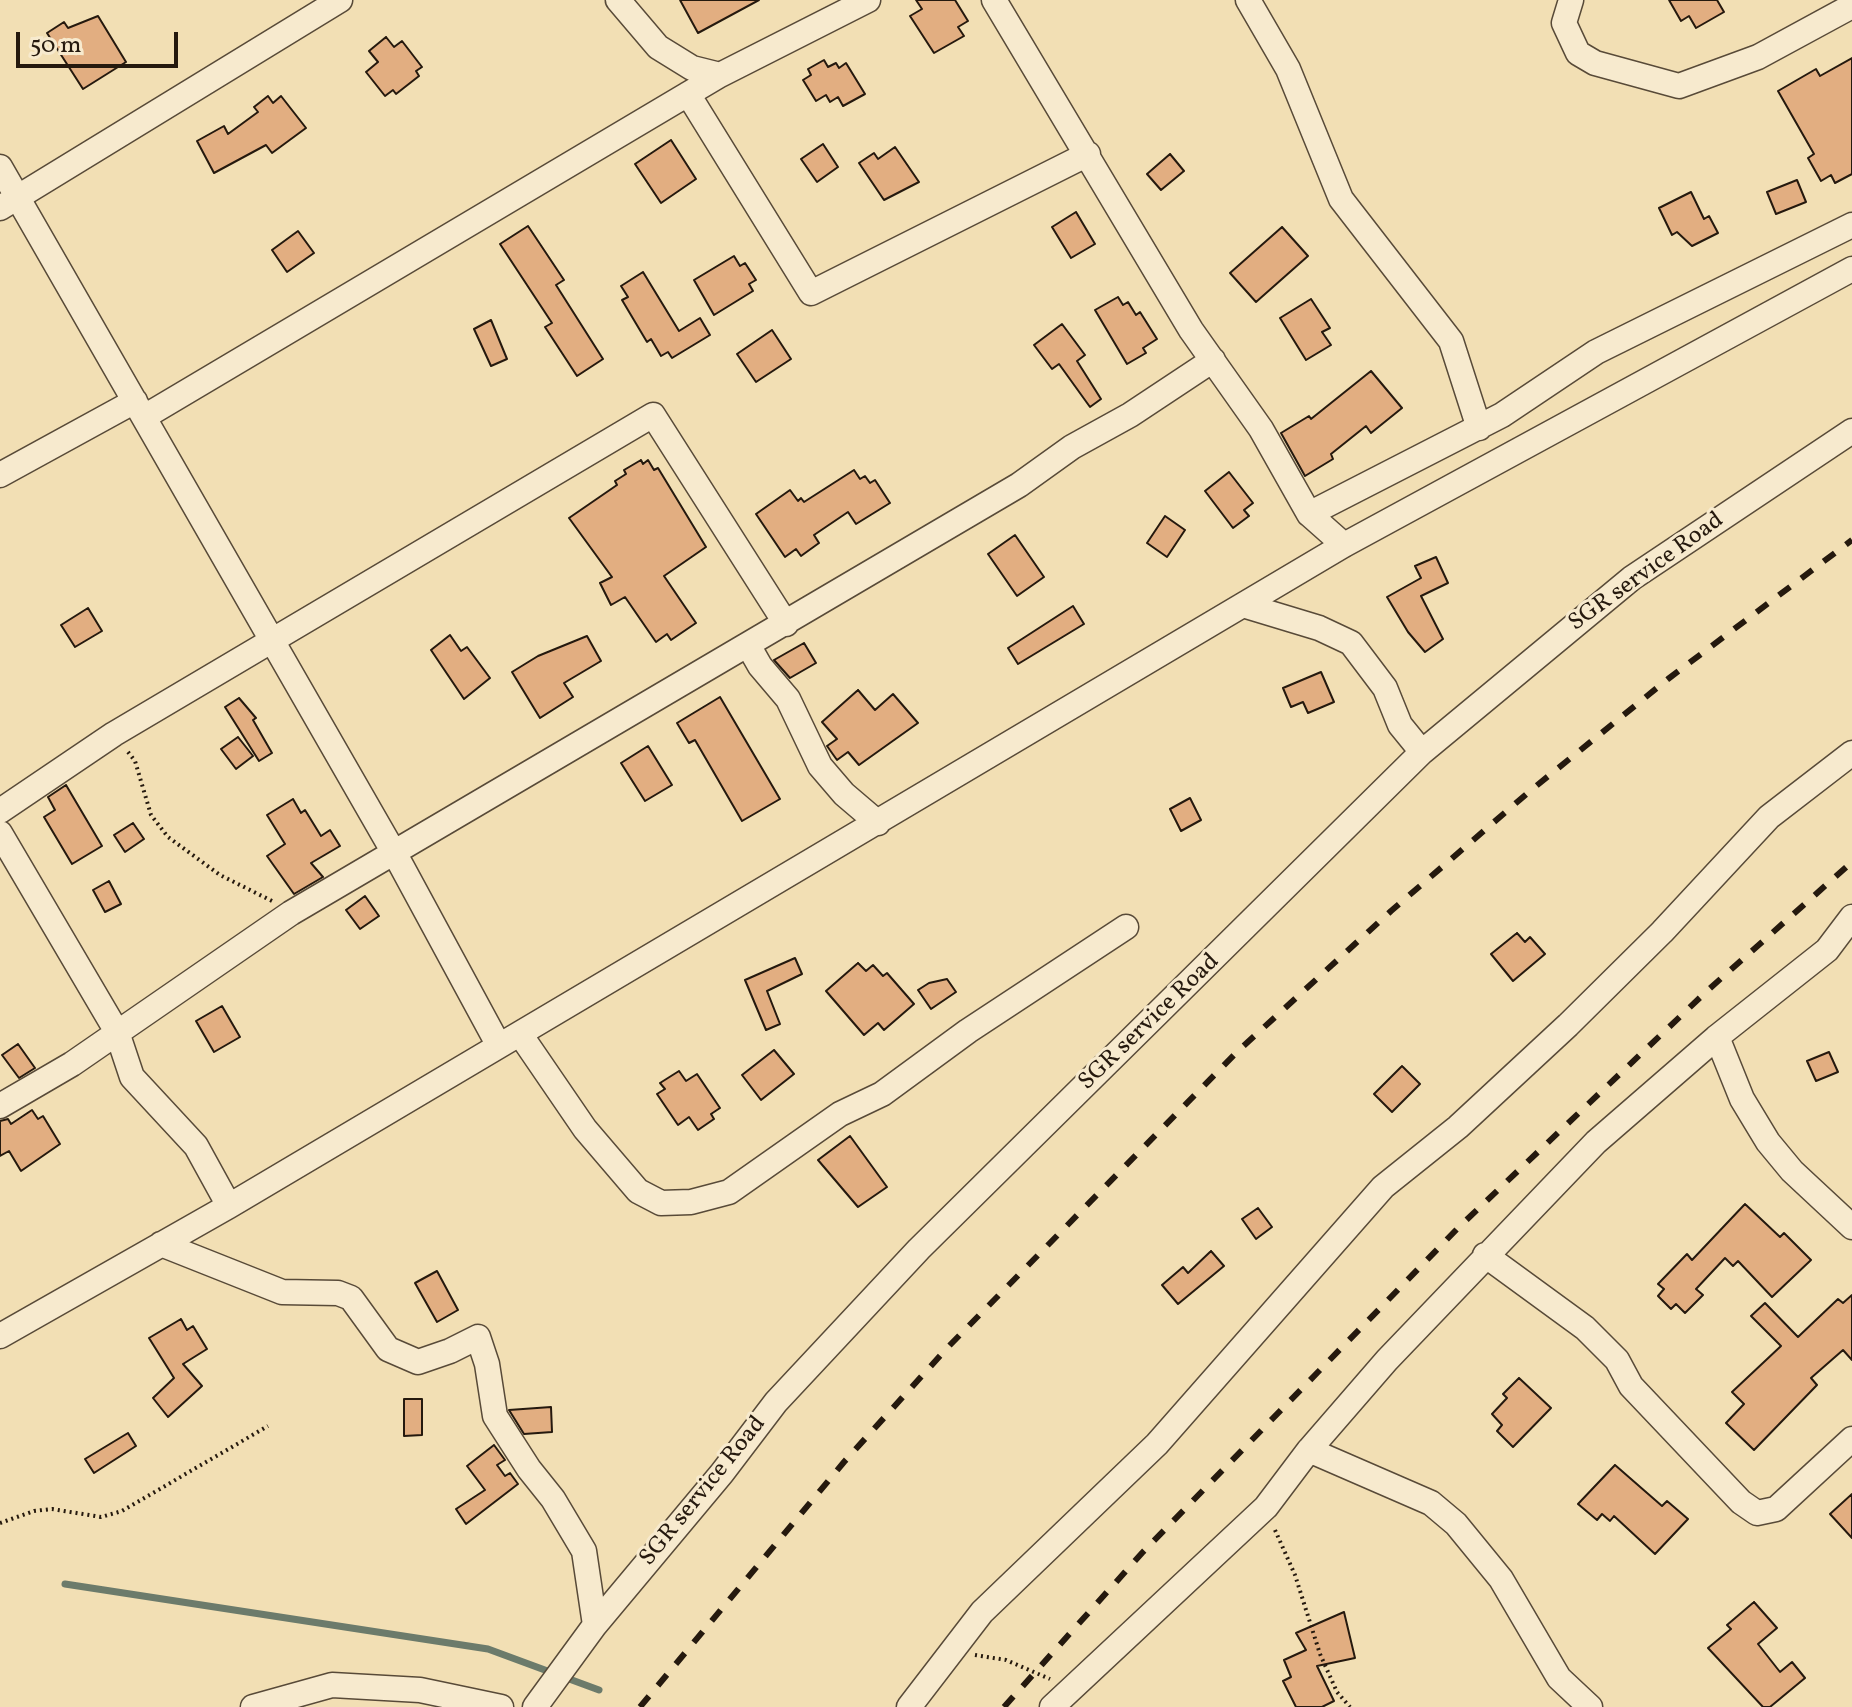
<!DOCTYPE html>
<html>
<head>
<meta charset="utf-8">
<style>
	body { margin:0 }
	#map { position:relative; width:1852px; height:1707px; overflow:hidden; background:#f2dfb4; font-family:Vollkorn,serif }
	canvas { display:block }
	.scale { position:absolute; left:16px; top:32px; width:162px; height:36px; box-sizing:border-box; border:4px solid #25190e; border-top:0; padding-left:10px; font-size:24px; line-height:28px; white-space:nowrap; color:#25190e; -webkit-text-stroke:6px #f7eace; paint-order:stroke }
</style>
</head>
<body>
<div id="map">
<canvas width="1852" height="1707"></canvas>
<div class="scale">50 m</div>
</div>
<script>
const context = document.querySelector('canvas').getContext('2d');
context.lineJoin = 'round';
const shape = rows => new Path2D(rows.map(r => 'M' + r).join(''));
function trace(path, color, width, dash) { context.strokeStyle = color; context.lineWidth = width; context.lineCap = dash ? 'butt' : 'round'; context.setLineDash(dash || []); context.stroke(path); }
function fill(path, color) { context.fillStyle = color; context.fill(path, 'evenodd'); }
function label(font, color, halo, rows, align = 'center') {
  context.font = font + ' Vollkorn,serif'; context.lineWidth = 6; context.setLineDash([]); context.textBaseline = 'middle'; context.strokeStyle = halo; context.fillStyle = color; for (const [text, x, y, turn = 0] of rows) {
    context.save(); context.translate(x, y); context.rotate((+turn || 0) * Math.PI / 180); context.textAlign = isNaN(turn) ? turn : align; if (halo) context.strokeText(text, 0, 0); context.fillText(text, 0, 0); context.restore();
  }
}
trace(shape([
	[65,1584,488,1649,599,1690]
]), '#6c7b6b', 7);
const building = shape([
	[680,0,759,0,698,33,680,0],
	[916,0,955,0,968,21,958,27,964,36,934,53,910,16,922,9,916,0],
	[1669,0,1717,0,1724,12,1696,28,1689,16,1681,21,1669,0],
	[98,16,126,62,83,89,47,33,64,22,68,28,98,16],
	[386,37,394,47,402,41,422,67,416,71,419,76,396,94,393,90,385,96,366,72,378,62,369,51,386,37],
	[1852,58,1852,174,1835,183,1831,175,1821,181,1808,158,1814,154,1778,91,1816,69,1820,76,1852,58],
	[824,60,828,67,836,63,839,68,846,63,865,94,843,106,838,97,830,102,826,95,816,101,803,80,811,75,808,69,824,60],
	[268,96,273,103,281,96,306,128,272,153,266,145,214,173,197,141,224,126,228,134,258,112,254,107,268,96],
	[671,140,696,179,661,203,635,164,671,140],
	[823,144,838,167,817,182,801,159,823,144],
	[895,147,919,182,884,200,859,163,874,153,878,159,895,147],
	[1170,154,1184,171,1161,190,1147,174,1170,154],
	[1797,180,1806,202,1776,214,1767,192,1797,180],
	[1691,192,1704,219,1709,216,1718,233,1692,246,1677,232,1672,235,1659,208,1691,192],
	[1076,212,1095,244,1071,258,1052,227,1076,212],
	[528,226,564,280,556,285,603,359,577,376,545,327,552,323,500,244,528,226],
	[1282,227,1308,256,1256,302,1230,273,1282,227],
	[298,231,314,253,287,272,272,250,298,231],
	[734,256,740,266,745,263,756,280,749,284,753,291,714,315,694,280,734,256],
	[643,272,679,331,700,318,710,335,672,358,668,352,661,356,651,339,647,342,622,300,628,297,621,286,643,272],
	[1118,297,1123,305,1128,302,1136,315,1140,312,1157,339,1143,348,1146,353,1127,364,1095,310,1118,297],
	[1311,299,1330,328,1322,332,1331,345,1306,360,1280,318,1311,299],
	[491,320,507,359,491,366,474,329,491,320],
	[1062,324,1085,355,1077,361,1101,399,1090,407,1059,364,1052,369,1034,345,1062,324],
	[772,330,791,359,756,382,737,354,772,330],
	[1371,371,1402,408,1371,433,1366,426,1331,454,1333,459,1305,476,1281,433,1309,416,1311,419,1371,371],
	[641,460,643,464,648,460,654,470,658,468,706,547,664,576,696,623,671,640,667,634,656,642,625,597,611,605,600,583,612,577,569,518,617,485,615,481,626,474,624,470,641,460],
	[854,470,860,479,865,476,870,483,875,480,890,503,856,524,848,512,814,535,819,543,801,556,796,549,785,557,756,514,790,490,798,501,801,498,804,502,854,470],
	[1229,472,1253,503,1244,510,1249,516,1233,528,1205,491,1229,472],
	[1165,516,1185,530,1167,557,1147,543,1165,516],
	[1015,535,1044,577,1017,596,988,554,1015,535],
	[1436,557,1448,583,1421,596,1443,639,1425,652,1408,632,1387,597,1421,578,1415,566,1436,557],
	[1073,606,1084,624,1018,664,1008,648,1073,606],
	[88,608,102,631,75,647,61,625,88,608],
	[450,635,461,651,467,647,490,678,464,699,431,650,450,635],
	[587,636,601,661,564,683,573,697,540,718,512,672,538,656,587,636],
	[804,643,816,663,790,678,774,660,804,643],
	[1321,672,1334,702,1308,713,1303,702,1291,707,1283,688,1321,672],
	[858,690,875,710,893,694,918,723,859,765,848,752,837,760,827,746,837,739,822,722,858,690],
	[720,697,780,799,742,821,695,740,689,743,677,723,720,697],
	[239,698,256,718,253,720,272,753,259,761,225,707,239,698],
	[238,737,253,756,236,769,221,749,238,737],
	[648,746,672,785,645,801,621,763,648,746],
	[66,785,102,846,72,864,44,817,55,810,48,797,66,785],
	[1190,798,1201,820,1181,831,1170,809,1190,798],
	[293,799,301,813,305,810,321,836,330,830,340,846,311,863,323,877,294,894,267,856,285,844,267,815,293,799],
	[133,823,144,839,125,852,114,835,133,823],
	[109,881,121,904,105,912,93,890,109,881],
	[365,896,379,916,360,929,346,910,365,896],
	[1517,933,1525,942,1530,937,1545,954,1513,981,1491,954,1517,933],
	[795,958,802,974,767,991,780,1024,766,1030,745,980,795,958],
	[858,963,866,971,873,965,883,976,887,973,914,1004,884,1030,878,1023,864,1035,826,991,858,963],
	[947,979,956,992,931,1009,918,990,929,983,947,979],
	[222,1006,240,1037,214,1052,196,1021,222,1006],
	[18,1044,35,1068,19,1078,2,1055,18,1044],
	[774,1050,794,1074,761,1100,742,1075,774,1050],
	[1829,1052,1838,1072,1816,1081,1807,1061,1829,1052],
	[1402,1066,1420,1084,1392,1112,1374,1094,1402,1066],
	[679,1071,686,1081,697,1074,720,1108,711,1114,714,1119,698,1130,689,1117,678,1125,657,1094,665,1089,660,1083,679,1071],
	[32,1110,38,1119,43,1116,60,1144,21,1171,9,1151,0,1156,0,1121,8,1119,11,1124,32,1110],
	[850,1136,887,1187,858,1207,818,1160,850,1136],
	[1745,1204,1780,1237,1784,1233,1811,1260,1772,1297,1738,1261,1733,1266,1725,1258,1696,1289,1703,1295,1685,1313,1676,1304,1671,1309,1658,1296,1664,1289,1658,1284,1687,1254,1692,1260,1745,1204],
	[1258,1208,1272,1227,1256,1239,1242,1219,1258,1208],
	[1211,1251,1224,1266,1178,1304,1162,1285,1183,1267,1188,1273,1211,1251],
	[437,1271,458,1310,437,1322,415,1283,437,1271],
	[1852,1295,1852,1360,1843,1350,1811,1378,1817,1385,1754,1450,1726,1423,1744,1404,1732,1392,1781,1346,1751,1316,1765,1303,1798,1337,1838,1299,1843,1303,1852,1295],
	[181,1319,187,1330,193,1326,207,1349,183,1364,202,1386,168,1417,153,1398,174,1378,149,1338,181,1319],
	[1519,1378,1551,1408,1513,1447,1497,1431,1502,1425,1492,1414,1507,1398,1503,1394,1519,1378],
	[404,1399,422,1399,422,1435,404,1436,404,1399],
	[551,1407,552,1432,524,1434,509,1410,551,1407],
	[128,1433,136,1446,94,1473,85,1459,128,1433],
	[494,1445,505,1460,497,1465,505,1476,510,1473,518,1484,466,1524,456,1509,485,1490,467,1466,494,1445],
	[1615,1465,1662,1506,1667,1501,1688,1519,1655,1554,1614,1516,1610,1521,1602,1514,1597,1520,1578,1504,1615,1465],
	[1852,1494,1852,1538,1830,1514,1852,1494],
	[1754,1602,1777,1628,1758,1644,1780,1672,1792,1662,1805,1678,1770,1707,1763,1707,1708,1648,1731,1629,1727,1625,1754,1602],
	[1344,1612,1355,1658,1317,1666,1334,1701,1322,1707,1296,1707,1283,1681,1291,1677,1284,1660,1306,1650,1296,1633,1344,1612]
]);
fill(building, '#e2ae81');
trace(building, '#25190e', 2);
const street = shape([
	[618,0,658,47,692,68,720,75,868,0],
	[994,0,1191,330,1261,429,1309,514,1344,545],
	[1248,0,1288,69,1341,199,1451,341,1479,428],
	[1571,0,1564,23,1578,53,1595,63,1679,86,1758,57,1852,6],
	[688,94,811,293,1088,154],
	[0,167,401,865,499,1046],
	[0,208,340,0],
	[144,417,720,75],
	[0,475,135,401],
	[1309,514,1502,415,1596,352,1852,225],
	[1243,605,1319,628,1351,643,1385,688,1400,725,1422,752],
	[748,645,760,666,788,699,820,766,844,794,878,823],
	[0,811,114,734,653,415,786,624],
	[0,833,117,1032,132,1077,196,1146,229,1206],
	[520,1034,585,1129,638,1191,661,1203,691,1202,729,1192,840,1114,882,1094,968,1031,1126,927],
	[1717,1037,1742,1099,1768,1142,1792,1171,1852,1227],
	[0,1106,72,1064,291,913,1019,485,1072,447,1130,415,1213,360],
	[161,1244,282,1292,338,1293,351,1298,388,1349,418,1362,450,1351,478,1337,487,1364,495,1416,529,1469,553,1499,584,1551,595,1625],
	[1485,1255,1585,1328,1617,1360,1631,1386,1741,1502,1757,1513,1776,1509,1852,1439],
	[0,1336,229,1206,1344,545,1852,269],
	[1309,1450,1431,1503,1456,1524,1501,1579,1559,1678,1590,1707],
	[253,1707,332,1685,420,1690,501,1707],
	[535,1707,595,1625,722,1473,776,1402,919,1249,1422,752,1632,578,1852,431],
	[909,1707,982,1612,1157,1444,1383,1187,1458,1127,1568,1025,1662,932,1769,817,1852,753],
	[1052,1707,1266,1507,1309,1450,1387,1360,1596,1142,1717,1037,1827,950,1852,917]
]);
trace(street, '#584a38', 27);
trace(shape([
	[128,752,135,761,151,815,168,837,220,875,272,901],
	[0,1523,34,1511,52,1509,101,1517,122,1511,268,1426],
	[1275,1530,1295,1575,1320,1654,1337,1692,1350,1707],
	[975,1655,1006,1660,1050,1679]
]), '#25190e', 4, [2, 4]);
trace(street, '#f7eace', 24);
trace(shape([
	[640,1707,844,1462,949,1346,1238,1051,1391,911,1530,791,1668,679,1852,540],
	[1004,1707,1142,1553,1458,1228,1708,990,1852,862]
]), '#25190e', 6, [14, 14]);
label('24px', '#25190e', '#f7eace', [
	["SGR service Road",1647,573,-36],
	["SGR service Road",1150,1023,-44],
	["SGR service Road",704,1492,-51]
]);
</script>
</body>
</html>
